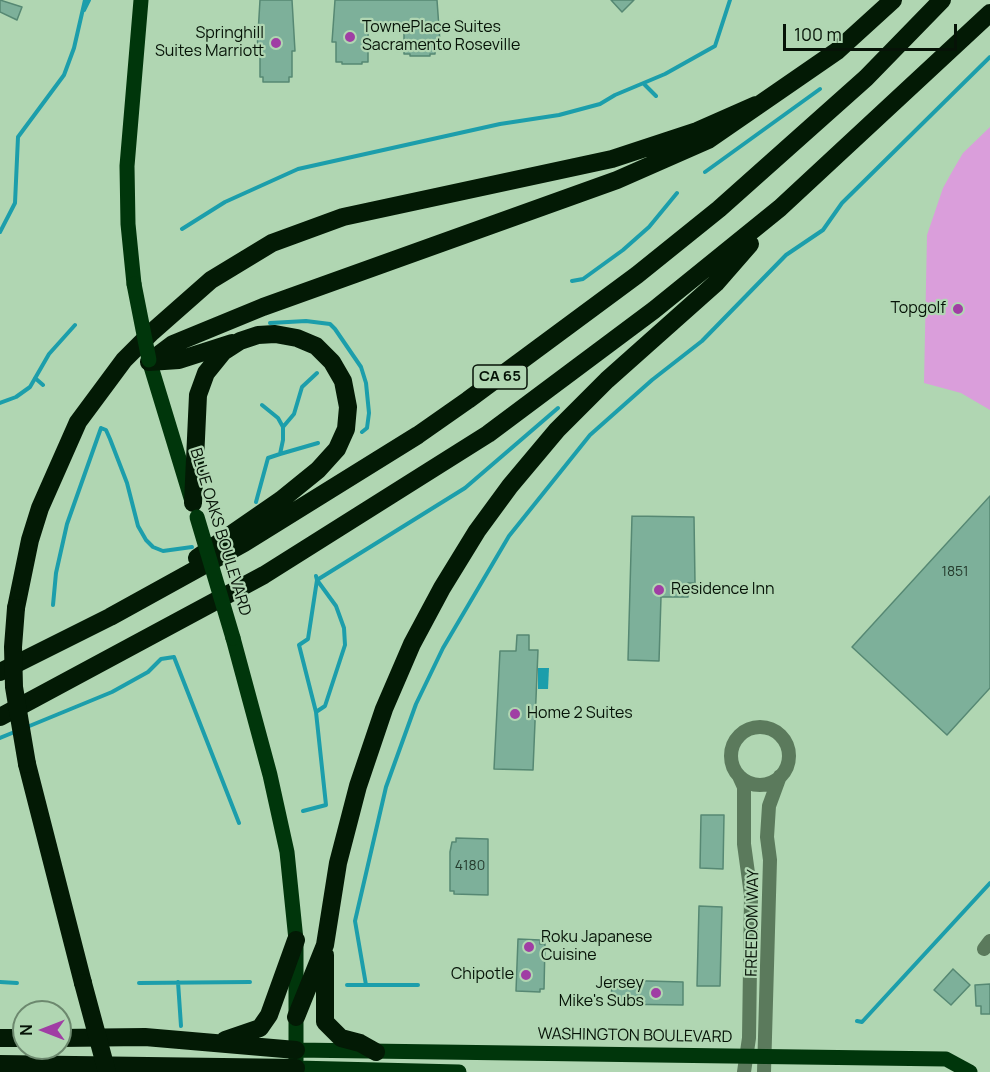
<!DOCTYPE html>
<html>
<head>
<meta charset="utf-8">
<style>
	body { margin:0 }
	#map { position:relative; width:990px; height:1072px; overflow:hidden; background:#b0d6b2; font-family:Manrope,sans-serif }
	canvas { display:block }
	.north { position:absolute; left:12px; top:1000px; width:60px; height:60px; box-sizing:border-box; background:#b0d6b2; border:2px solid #6c886e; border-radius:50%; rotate:270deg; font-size:16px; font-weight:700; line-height:24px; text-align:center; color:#061307 }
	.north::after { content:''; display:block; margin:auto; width:21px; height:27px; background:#a03ea4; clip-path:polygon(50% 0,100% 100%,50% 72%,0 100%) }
	.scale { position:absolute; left:783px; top:24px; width:174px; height:27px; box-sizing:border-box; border:3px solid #061307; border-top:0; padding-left:8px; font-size:18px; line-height:21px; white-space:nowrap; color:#061307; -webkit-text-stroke:4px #b0d6b2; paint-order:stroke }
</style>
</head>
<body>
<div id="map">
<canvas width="990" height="1072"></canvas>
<div class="north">N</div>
<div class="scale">100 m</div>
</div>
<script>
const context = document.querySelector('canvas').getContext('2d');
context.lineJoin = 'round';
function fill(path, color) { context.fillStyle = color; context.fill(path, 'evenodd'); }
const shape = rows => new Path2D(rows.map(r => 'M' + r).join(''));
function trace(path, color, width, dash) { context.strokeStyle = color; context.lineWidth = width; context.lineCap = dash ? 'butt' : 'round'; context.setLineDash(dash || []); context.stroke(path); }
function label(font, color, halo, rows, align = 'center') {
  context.font = font + ' Manrope,sans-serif'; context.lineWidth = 4.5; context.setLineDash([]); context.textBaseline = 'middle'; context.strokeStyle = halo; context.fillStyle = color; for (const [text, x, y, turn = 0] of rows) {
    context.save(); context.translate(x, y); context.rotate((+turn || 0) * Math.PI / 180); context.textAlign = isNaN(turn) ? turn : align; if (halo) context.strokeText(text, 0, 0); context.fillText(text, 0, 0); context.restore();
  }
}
fill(shape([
	[990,127,990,410,961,393,924,383,927,235,943,188,953,170,963,153]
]), '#da9edb');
fill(shape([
	[538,668,549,668,548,689,538,689]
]), '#1c9eab');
trace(shape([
	[84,10,89,0],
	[644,84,656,96],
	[705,172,820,89],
	[182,229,225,202,298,169,500,124,559,115,600,104,615,95,665,74,715,46,730,0],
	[0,232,15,203,18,137,64,75,74,48,85,0],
	[572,281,583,279,623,250,649,227,677,193],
	[270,323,306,321,330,324,335,329,361,367,366,383,369,413,367,428,362,432],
	[35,378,43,385],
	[0,403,16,397,30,387,49,354,75,325],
	[283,427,294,414,302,387,317,373],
	[280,454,318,443],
	[256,502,268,458,280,454,283,440,283,427,278,418,262,405],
	[316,576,317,580,465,488,558,408],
	[53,605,56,573,67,524,101,428,106,430,110,439,127,483,138,526,146,540,153,547,163,551,192,547],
	[316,712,325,706,345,645,344,628,336,606,317,580],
	[27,727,112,692,148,672,161,659,174,657,239,823],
	[0,738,17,731],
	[303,811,326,805,316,712,299,645,308,639,317,580],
	[0,982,17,983],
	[178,982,181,1026],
	[139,983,250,982],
	[347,985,418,985],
	[366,985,355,921,386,787,416,704,443,648,509,536,590,435,652,380,702,341,786,255,823,230,842,203,990,57],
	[857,1021,862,1022,990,883]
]), '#1c9eab', 4);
const building = shape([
	[0,0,22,7,17,20,0,12,0,0],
	[260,0,292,0,295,51,292,51,292,77,289,77,289,82,263,82,263,77,260,77,260,51,257,51,260,0],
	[335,0,437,0,440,42,435,42,435,54,430,54,430,56,410,56,410,54,404,54,404,23,368,23,368,62,362,62,362,64,342,64,342,62,336,62,336,42,332,42,335,0],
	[611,0,634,0,622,12,611,0],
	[990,496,990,688,947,735,852,647,990,496],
	[632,516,694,517,695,583,688,583,688,597,661,597,659,661,628,660,632,516],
	[517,635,529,635,529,650,538,650,533,770,494,769,500,651,516,651,517,635],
	[701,815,724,815,723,869,700,868,701,815],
	[456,838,488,839,488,895,454,894,454,891,450,891,450,852,452,842,456,842,456,838],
	[699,906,722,907,720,986,697,986,699,906],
	[518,939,540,940,540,944,545,944,544,989,540,989,540,992,516,991,518,939],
	[953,969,970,985,951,1005,934,990,953,969],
	[612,980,683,982,683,1005,611,1004,612,980],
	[990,984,990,1014,981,1014,981,1006,976,1006,975,985,990,984]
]);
fill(building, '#7db09a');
trace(building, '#568873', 1.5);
trace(shape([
	'731 756a29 29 0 1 1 58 0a29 29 0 1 1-58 0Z',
	[739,776,744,787,744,844,751,895,749,1038,744,1072],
	[984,949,990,941],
	[764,1072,770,860,767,837,769,806,780,776]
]), '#5b7a5c', 14);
trace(shape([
	[134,284,128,224,127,166,141,0],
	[149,360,191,498],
	[233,638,270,775,287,852,296,940,296,1060],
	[296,1050,946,1059,970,1072],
	[296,1068,459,1072]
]), '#00360b', 15);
trace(shape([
	[149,362,173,344,263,307,617,180,708,140,837,51,893,0],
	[149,362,179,360,232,343],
	[193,503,198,395,206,373,223,352,240,341,258,335,275,334,297,338,316,346,332,362,343,381,348,407,346,429,337,449,318,470,281,500,197,558],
	[16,608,30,540,40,508,78,422,124,360,152,332,211,280,272,243,343,217,612,159,697,131,756,105],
	[0,672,110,617,244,543,418,435,468,400,637,275,719,209,866,78,942,0],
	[0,717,264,575,488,434,654,310,780,208,990,13],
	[27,764,83,983],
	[325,955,325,1022,341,1038,360,1043,376,1052],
	[296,1017,325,945,338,863,358,786,384,709,412,644,442,588,477,531,510,486,557,430,607,380,716,283,750,244],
	[0,1038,24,1038],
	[60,1038,145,1037,296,1050],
	[225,1040,260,1028,269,1015,296,940],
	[0,1064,296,1068]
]), '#031a05', 18);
trace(shape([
	[134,284,149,360],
	[197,517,233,638]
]), '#00360b', 15);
trace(shape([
	[16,608,13,647,14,687,27,764],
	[83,983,107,1072]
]), '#031a05', 18);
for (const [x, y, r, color] of [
	[350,37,6,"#a03ea4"],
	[276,43,6,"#a03ea4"],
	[958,309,6,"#a03ea4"],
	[659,590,6,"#a03ea4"],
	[515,714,6,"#a03ea4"],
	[529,947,6,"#a03ea4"],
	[526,975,6,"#a03ea4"],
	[656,993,6,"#a03ea4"]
]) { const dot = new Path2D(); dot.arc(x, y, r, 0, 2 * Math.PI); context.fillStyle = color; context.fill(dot); trace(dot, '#b0d6b2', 2); }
label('14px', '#243a2c', null, [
	["1851",955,572],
	["4180",470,866]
]);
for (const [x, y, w] of [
	[500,377,54]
]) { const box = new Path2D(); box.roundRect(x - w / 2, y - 12, w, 24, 4.5); context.fillStyle = '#b0d6b2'; context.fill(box); trace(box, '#061307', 1.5); }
label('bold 15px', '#061307', null, [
	["CA 65",500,377]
]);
label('16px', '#061307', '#b0d6b2', [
	["TownePlace Suites",362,28],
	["Sacramento Roseville",362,46],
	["Springhill",264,34,"right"],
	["Suites Marriott",264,52,"right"],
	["Topgolf",946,309,"right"],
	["Residence Inn",671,590],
	["Home 2 Suites",527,714],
	["Roku Japanese",541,938],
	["Cuisine",541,956],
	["Chipotle",514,975,"right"],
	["Jersey",644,984,"right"],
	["Mike's Subs",644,1002,"right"]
], 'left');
label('16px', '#061307', '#b0d6b2', [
	["BLUE OAKS BOULEVARD",220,532,73],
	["FREEDOM WAY",753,923,-89],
	["WASHINGTON BOULEVARD",635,1036,1]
]);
</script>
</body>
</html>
